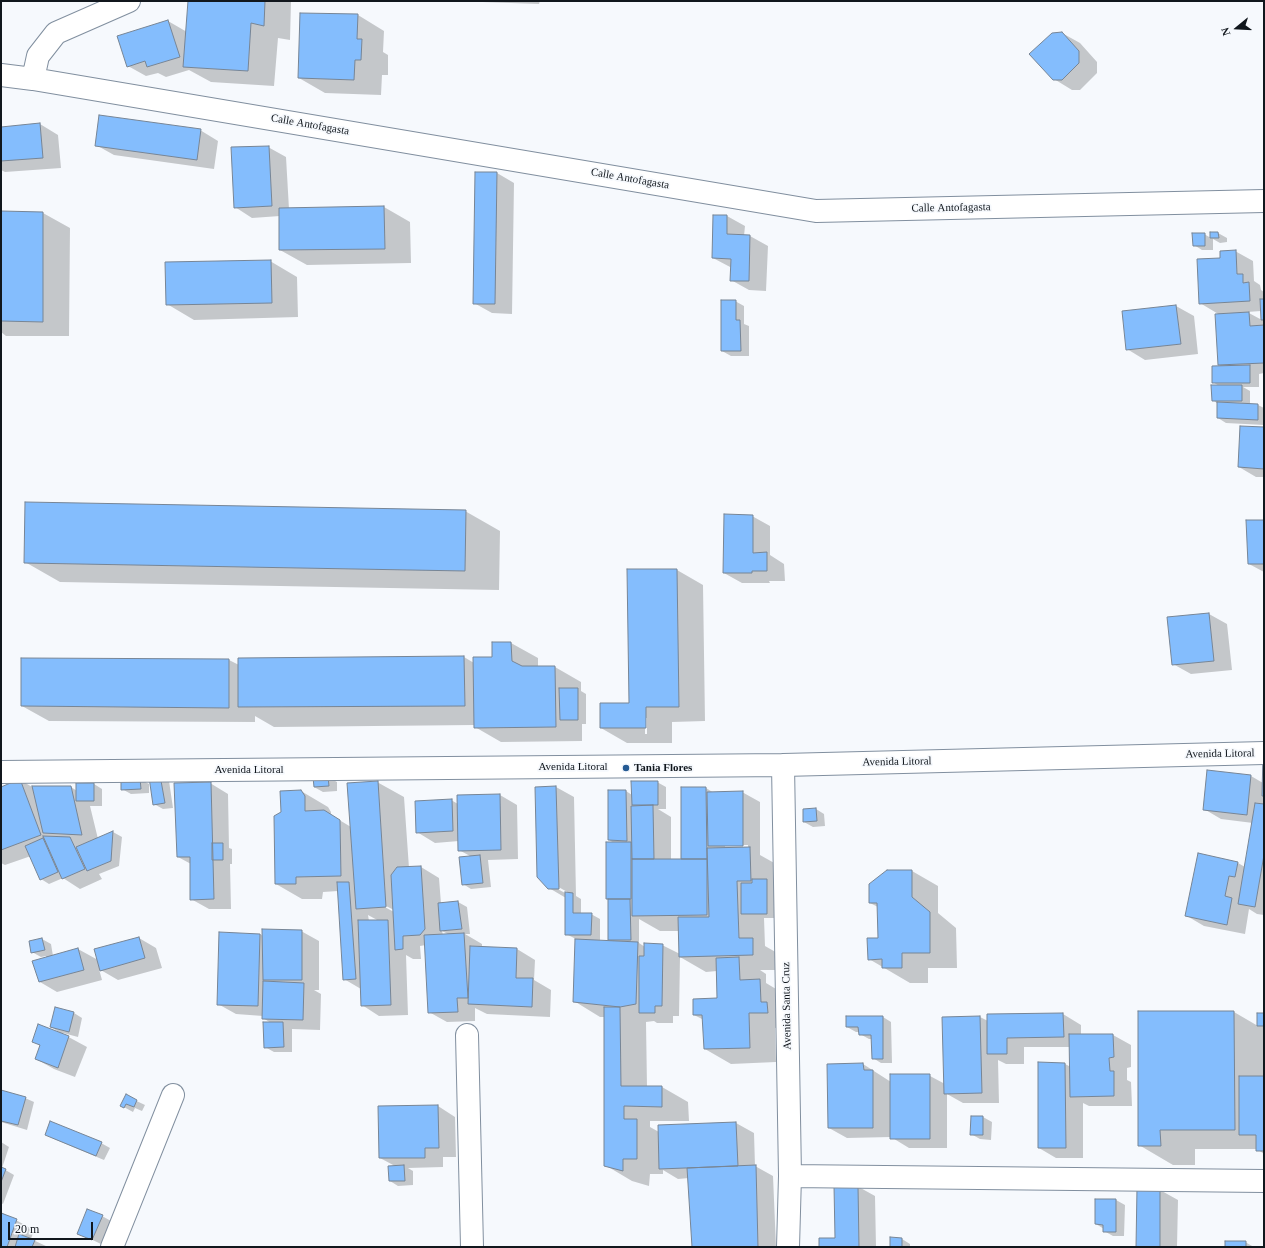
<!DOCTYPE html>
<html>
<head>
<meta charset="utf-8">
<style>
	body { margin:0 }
	#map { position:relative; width:1265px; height:1248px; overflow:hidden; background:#f6f9fd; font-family:"Times New Roman",serif }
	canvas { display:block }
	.frame { position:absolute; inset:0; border:2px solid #11171d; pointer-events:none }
	.north { position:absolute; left:1217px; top:8px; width:40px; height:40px; -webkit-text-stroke:3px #f6f9fd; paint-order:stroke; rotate:252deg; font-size:11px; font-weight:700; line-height:16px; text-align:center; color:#11171d }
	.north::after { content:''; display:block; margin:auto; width:14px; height:18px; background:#11171d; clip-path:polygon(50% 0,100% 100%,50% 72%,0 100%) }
	.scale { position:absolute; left:8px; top:1222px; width:85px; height:18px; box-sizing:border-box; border:2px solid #11171d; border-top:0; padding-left:5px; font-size:12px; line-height:14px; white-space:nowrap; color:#11171d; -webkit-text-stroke:3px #f6f9fd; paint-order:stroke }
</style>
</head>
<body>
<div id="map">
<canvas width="1265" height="1248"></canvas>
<div class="frame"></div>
<div class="north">N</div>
<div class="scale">20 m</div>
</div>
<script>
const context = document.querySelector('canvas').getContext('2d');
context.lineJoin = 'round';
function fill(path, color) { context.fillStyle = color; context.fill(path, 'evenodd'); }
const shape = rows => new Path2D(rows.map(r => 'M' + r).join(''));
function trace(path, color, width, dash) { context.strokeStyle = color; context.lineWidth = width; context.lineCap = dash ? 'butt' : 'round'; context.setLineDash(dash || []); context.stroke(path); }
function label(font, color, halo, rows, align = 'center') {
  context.font = font + ' "Times New Roman",serif'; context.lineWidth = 3.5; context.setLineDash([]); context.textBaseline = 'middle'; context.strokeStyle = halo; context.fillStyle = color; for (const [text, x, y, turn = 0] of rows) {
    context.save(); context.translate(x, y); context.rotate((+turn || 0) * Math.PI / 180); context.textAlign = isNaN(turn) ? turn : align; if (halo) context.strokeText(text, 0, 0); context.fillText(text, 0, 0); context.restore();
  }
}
fill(shape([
	[189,1,291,1,290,40,278,38,274,86,211,82,189,70,166,77,158,73,146,76,128,66,168,21,187,32],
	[480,1,540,1,539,4,482,2],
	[358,15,384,31,383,52,388,55,388,75,382,75,381,95,325,93,299,78],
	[1062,33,1080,43,1097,62,1097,73,1080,90,1072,90,1054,79],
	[40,124,58,135,61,168,5,172,1,170,1,128],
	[200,130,218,141,214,169,114,155,96,145],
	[268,147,286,157,289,209,384,207,410,222,411,263,307,265,280,250,280,216,252,218,235,207],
	[497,173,514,183,512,314,492,313,474,303],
	[1,212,43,213,70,228,69,336,6,336,1,332],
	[714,216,727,216,745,226,744,236,750,236,768,246,766,291,749,290,731,280,732,268,713,258],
	[1218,233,1227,238,1227,242,1220,243,1213,239,1213,250,1202,250,1194,245,1204,234,1211,238],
	[1235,251,1253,261,1254,281,1260,285,1261,290,1264,292,1264,373,1259,374,1259,387,1243,387,1250,391,1250,404,1258,405,1264,408,1264,425,1226,423,1218,418,1218,404,1213,400,1219,386,1213,382,1222,367,1219,365,1220,315,1200,303,1221,259],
	[1261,311,1262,320,1247,312],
	[270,261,297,277,298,317,194,320,167,304],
	[735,301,744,306,744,324,749,326,749,356,731,356,722,351],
	[1176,306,1194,316,1198,354,1145,360,1127,349,1123,312],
	[1264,428,1264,477,1256,477,1239,467],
	[465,511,500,531,499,590,60,582,25,562],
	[752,516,770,526,770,555,784,564,785,581,769,581,770,583,742,583,724,573],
	[1264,521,1264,572,1249,564],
	[677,570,703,585,705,721,672,722,672,743,627,743,601,728,630,704],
	[645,718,647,718,647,734,645,734],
	[1209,614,1227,624,1232,670,1191,674,1173,664],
	[493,643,511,643,538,658,538,667,555,667,581,682,581,691,586,694,586,724,582,724,582,741,501,742,475,727,475,725,274,727,255,716,255,722,49,721,22,706,229,660,239,665,464,657,474,663,493,658],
	[1264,754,1264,915,1257,914,1249,909,1245,934,1204,926,1187,916,1199,854,1238,863,1245,867,1253,823,1221,819,1204,809,1251,776,1263,783],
	[328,777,337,782,337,791,323,792,314,787],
	[150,778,169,781,173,808,163,809,154,804],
	[140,779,149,784,149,793,131,794,122,789],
	[20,780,34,788,71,787,77,791,94,784,102,789,102,806,90,806,98,839,113,832,122,837,119,866,99,874,102,879,80,889,63,878,49,884,41,879,31,856,5,865,1,863,1,788],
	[377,782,404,797,409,868,421,867,439,878,441,904,458,902,467,907,470,934,465,934,482,944,482,948,517,949,535,960,534,980,551,990,550,1017,487,1014,475,1008,475,1021,447,1022,429,1012,426,945,420,946,421,959,413,959,406,955,408,1015,379,1016,362,1005,361,989,344,979,338,891,323,892,322,899,302,899,276,884,282,812,301,791,328,807,331,812,331,815,351,827],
	[382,904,394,910,394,912,381,905],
	[368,915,379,921,369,921],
	[442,931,448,934,443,935],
	[657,782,666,787,666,809,658,809,671,817,671,860,685,860,706,788,714,793,742,792,760,802,760,855,776,864,775,918,764,918,765,946,779,954,779,970,760,970,766,974,766,983,786,995,794,1027,775,1028,776,1062,731,1064,705,1049,704,1020,694,1015,718,999,717,971,706,972,680,957,679,1016,673,1016,673,1023,657,1023,654,1021,646,1022,647,1087,662,1087,688,1102,689,1121,650,1121,650,1127,659,1132,736,1123,754,1133,755,1166,773,1176,776,1247,693,1247,689,1178,678,1179,663,1170,663,1174,650,1174,649,1186,632,1181,605,1165,605,1017,600,1017,574,1001,576,939,566,934,566,898,549,888,536,788,556,787,574,797,576,896,581,899,581,914,591,914,600,919,600,941,613,942,609,939,614,843,609,840,626,791,632,795],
	[725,845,748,845,748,847,725,847],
	[555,885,569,893,565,893,554,887],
	[639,919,660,931,679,931,680,954,662,945,645,947,639,943],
	[210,783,228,794,229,848,232,849,232,864,230,864,231,909,209,909,191,899,191,864,178,857],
	[500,795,517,805,518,859,488,860,491,887,471,889,463,884,470,856,459,850,459,841,435,843,417,832,451,800,458,804],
	[816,809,824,814,825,826,813,827,804,822],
	[912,871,938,886,938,913,956,928,957,968,928,968,928,983,910,983,869,959,879,939,878,907,870,903],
	[301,931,319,941,319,990,314,990,321,994,320,1030,292,1029,292,1052,274,1052,265,1047,271,1023,263,1018,263,1016,236,1014,218,1004,260,934,263,936],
	[139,938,156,948,162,968,118,980,99,969,102,980,57,992,40,982,33,961,46,958,46,956,41,957,32,952,42,939,51,944,53,956,78,949,98,960],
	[56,1008,74,1013,82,1018,78,1037,63,1033,63,1034,87,1047,75,1077,54,1069,36,1059,41,1046,33,1041,59,1032,51,1027],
	[1234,1012,1258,1026,1264,1014,1264,1154,1257,1149,1195,1149,1195,1165,1173,1165,1139,1145],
	[1063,1014,1081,1025,1081,1035,1113,1035,1131,1045,1131,1067,1127,1068,1127,1080,1131,1082,1132,1106,1089,1106,1083,1103,1083,1158,1056,1158,1039,1148,1039,1063,1065,1064,1071,1067,1070,1047,1024,1047,1024,1064,1006,1064,998,1060,999,1103,963,1103,947,1094,947,1148,909,1148,891,1137,847,1138,829,1128,863,1064,891,1082,930,1076,945,1084,980,1017,988,1021,988,1015],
	[883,1017,891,1022,892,1063,881,1063,873,1058,873,1039,869,1039,860,1034,860,1032,856,1032,847,1027],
	[1,1091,25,1098,34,1102,27,1130,1,1122],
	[126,1096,145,1105,142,1111,135,1108,133,1112,122,1106],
	[438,1106,455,1117,456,1157,443,1157,443,1167,408,1168,413,1171,413,1185,398,1186,390,1181,395,1166,380,1158],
	[972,1117,983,1117,992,1122,991,1140,980,1139,971,1134],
	[46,1134,101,1143,110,1148,104,1160,54,1139],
	[1,1142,9,1147,2,1168,14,1175,3,1204,1,1203],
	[857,1186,875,1196,876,1247,820,1247,836,1239],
	[1160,1190,1178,1200,1177,1247,1137,1247],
	[1096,1200,1116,1200,1125,1205,1124,1236,1113,1236,1104,1231,1104,1229,1096,1224],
	[1,1212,34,1230,31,1239,48,1247,1,1247],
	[102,1216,111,1221,101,1244,78,1233],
	[902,1239,910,1244,910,1247,891,1247],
	[1245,1242,1254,1247,1226,1247]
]), '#0003');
const building = shape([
	[188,1,265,1,264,26,251,23,248,71,183,67,188,1],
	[300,13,358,14,357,39,362,39,361,60,355,60,354,80,298,78,300,13],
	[168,20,180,57,147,67,145,61,127,67,117,36,168,20],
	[1062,32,1079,51,1079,63,1062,80,1053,80,1029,54,1052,33,1062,32],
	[99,115,201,129,197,160,95,146,99,115],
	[40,123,43,158,1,161,1,127,40,123],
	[269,146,272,206,234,208,231,147,269,146],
	[475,172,497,172,495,304,473,304,475,172],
	[384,206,385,249,279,250,279,208,384,206],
	[1,211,43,212,43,322,1,321,1,211],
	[713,215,727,215,727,234,750,235,749,281,730,281,731,259,712,258,713,215],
	[1210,232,1218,232,1219,238,1210,238,1210,232],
	[1192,233,1205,233,1205,246,1193,246,1192,233],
	[1236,250,1237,274,1243,274,1243,283,1249,282,1250,301,1199,304,1197,259,1220,258,1220,251,1236,250],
	[271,260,272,303,166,305,165,262,271,260],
	[1260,299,1264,299,1264,320,1261,320,1260,299],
	[721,300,736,300,736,320,740,320,741,351,721,351,721,300],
	[1176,305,1181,344,1126,350,1122,311,1176,305],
	[1249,312,1250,326,1264,325,1264,363,1218,365,1215,314,1249,312],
	[1250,365,1250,383,1212,383,1212,366,1250,365],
	[1211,385,1242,385,1242,401,1212,401,1211,385],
	[1217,402,1258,404,1258,420,1217,418,1217,402],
	[1240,426,1264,427,1264,469,1238,467,1240,426],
	[25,502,466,510,465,571,24,563,25,502],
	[724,514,753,515,753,553,767,552,767,571,752,571,752,573,723,573,724,514],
	[1246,520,1264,520,1264,564,1248,564,1246,520],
	[627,569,677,569,679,707,646,707,646,728,600,728,600,703,629,703,627,569],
	[1209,613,1214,661,1172,665,1167,617,1209,613],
	[492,642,511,642,512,661,522,666,555,666,556,727,474,728,473,657,492,657,492,642],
	[464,656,465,706,238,707,238,658,464,656],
	[21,658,229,659,229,708,21,706,21,658],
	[559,688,578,688,578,720,560,720,559,688],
	[1263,753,1264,753,1264,796,1262,796,1263,753],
	[1207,770,1251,775,1247,815,1203,810,1207,770],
	[160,775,165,803,153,805,149,777,160,775],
	[328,776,329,786,314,787,313,777,328,776],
	[140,778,141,789,121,790,121,779,140,778],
	[20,779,41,835,1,850,1,787,20,779],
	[378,781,386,907,356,909,347,783,378,781],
	[631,781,658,781,658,805,632,805,631,781],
	[211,782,214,899,190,900,190,857,177,857,174,783,211,782],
	[76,783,94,783,94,801,76,801,76,783],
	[32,786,71,786,82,835,43,833,32,786],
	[556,786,559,889,548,889,537,877,535,787,556,786],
	[681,787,706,787,707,859,681,859,681,787],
	[301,790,305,796,305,811,324,810,340,820,341,876,296,877,296,884,275,884,274,816,281,812,280,791,301,790],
	[608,790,626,790,627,841,608,840,608,790],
	[743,791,743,846,708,846,707,792,743,791],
	[500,794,501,850,458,851,457,795,500,794],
	[452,799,453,831,416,833,415,801,452,799],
	[1255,803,1264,804,1264,855,1255,907,1238,904,1255,803],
	[653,805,654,859,632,859,631,806,653,805],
	[816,808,817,821,803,822,803,809,816,808],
	[113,831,111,861,87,871,76,847,113,831],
	[43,836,70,837,85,869,62,879,43,836],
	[43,838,58,872,40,880,25,846,43,838],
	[606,842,631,842,631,899,606,899,606,842],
	[212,843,223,843,223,860,212,860,212,843],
	[750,847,751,881,737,881,739,938,753,938,753,955,679,957,678,917,709,917,707,848,750,847],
	[1198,853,1238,862,1235,877,1229,876,1225,896,1232,898,1227,925,1185,916,1198,853],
	[480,855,483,883,462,885,459,857,480,855],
	[632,859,707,859,707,915,632,916,632,859],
	[421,866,425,929,420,935,403,936,403,949,395,950,391,875,397,867,421,866],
	[887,870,912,870,912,897,930,912,930,953,902,953,902,968,882,968,882,959,868,960,867,938,878,938,877,903,869,903,869,884,887,870],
	[752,879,767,879,767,914,741,914,741,883,752,883,752,879],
	[337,882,349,882,356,979,343,980,337,882],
	[565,892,573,893,573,913,592,913,591,935,565,935,565,892],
	[608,899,630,899,631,940,608,940,608,899],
	[458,901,462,929,440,931,438,903,458,901],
	[358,920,388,920,391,1005,361,1006,358,920],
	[262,929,302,930,302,980,263,980,262,929],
	[219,932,260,934,258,1006,217,1005,219,932],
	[464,933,468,998,457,998,458,1012,428,1013,424,935,464,933],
	[139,937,145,958,100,971,94,949,139,937],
	[42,938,45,950,31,953,29,941,42,938],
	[575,939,638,942,636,1004,620,1007,573,1002,575,939],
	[644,943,663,944,662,1006,655,1006,655,1013,639,1013,639,956,644,956,644,943],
	[470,946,517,948,516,978,533,978,532,1007,468,1004,470,946],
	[78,948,84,970,39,982,32,961,78,948],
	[739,957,740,980,760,979,761,1002,767,1002,768,1013,749,1013,750,1048,704,1049,702,1015,693,1015,693,999,717,998,716,958,739,957],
	[263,981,304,983,303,1020,262,1019,263,981],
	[55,1007,74,1012,69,1032,50,1027,55,1007],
	[604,1007,620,1007,621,1086,662,1086,662,1107,624,1106,624,1119,637,1119,637,1159,623,1159,623,1171,604,1166,604,1007],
	[1138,1011,1234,1011,1235,1130,1160,1130,1161,1146,1138,1146,1138,1011],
	[1063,1013,1064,1037,1007,1038,1007,1054,987,1054,987,1014,1063,1013],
	[1257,1013,1264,1013,1264,1026,1257,1026,1257,1013],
	[846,1016,883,1016,883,1059,872,1059,871,1035,859,1035,858,1027,846,1027,846,1016],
	[980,1016,982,1093,944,1094,942,1017,980,1016],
	[263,1022,283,1022,284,1047,264,1048,263,1022],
	[38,1024,69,1036,58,1068,35,1059,40,1045,32,1042,38,1024],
	[1069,1034,1113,1034,1114,1057,1109,1058,1110,1071,1114,1071,1114,1096,1070,1097,1069,1034],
	[1038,1062,1065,1063,1066,1148,1038,1148,1038,1062],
	[863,1063,864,1070,873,1070,873,1128,828,1128,827,1064,863,1063],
	[890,1074,930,1074,930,1139,890,1139,890,1074],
	[1239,1076,1264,1076,1264,1151,1256,1151,1256,1135,1239,1135,1239,1076],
	[1,1090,26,1097,18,1125,1,1121,1,1090],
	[126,1094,137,1100,134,1107,126,1104,124,1108,120,1106,126,1094],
	[438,1105,439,1148,425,1148,425,1158,379,1158,378,1106,438,1105],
	[971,1116,983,1116,983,1135,970,1135,971,1116],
	[50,1121,102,1142,96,1156,45,1135,50,1121],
	[736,1122,738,1166,659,1169,658,1125,736,1122],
	[404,1165,405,1181,389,1181,388,1166,404,1165],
	[756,1165,758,1247,692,1247,687,1168,756,1165],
	[1,1167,6,1169,1,1182,1,1167],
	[858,1185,859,1247,819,1247,819,1238,835,1238,834,1186,858,1185],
	[1137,1188,1160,1189,1160,1247,1136,1247,1137,1188],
	[1095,1199,1116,1199,1116,1232,1103,1232,1103,1225,1095,1224,1095,1199],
	[87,1209,103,1215,92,1240,77,1234,87,1209],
	[1,1213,17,1219,7,1247,1,1247,1,1213],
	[19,1234,35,1240,32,1247,15,1247,19,1234],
	[890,1237,902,1238,902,1247,890,1247,890,1237],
	[1225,1241,1246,1241,1246,1247,1225,1247,1225,1241]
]);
fill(building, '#84bdfd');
trace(building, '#778595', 1);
const street = shape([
	[1,75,33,79,816,211,1264,201],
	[33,79,38,56,56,33,129,1],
	[783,765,790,1176,788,1247],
	[1,772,783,765,1264,753],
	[467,1035,472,1247],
	[790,1176,1264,1181],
	[112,1247,173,1095]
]);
trace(street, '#818f9f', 24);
trace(street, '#fff', 22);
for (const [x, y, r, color] of [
	[626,768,4,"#255a93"]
]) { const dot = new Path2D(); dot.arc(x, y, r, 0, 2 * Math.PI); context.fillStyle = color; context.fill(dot); trace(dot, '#f6f9fd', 1.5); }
label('11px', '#11171d', '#f6f9fd', [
	["Calle Antofagasta",310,125,10],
	["Calle Antofagasta",630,179,10],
	["Calle Antofagasta",951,208,-1],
	["Avenida Litoral",1220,754,-1],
	["Avenida Litoral",897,762,-1],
	["Avenida Litoral",573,767],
	["Avenida Litoral",249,770],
	["Avenida Santa Cruz",787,1006,-91]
]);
label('bold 11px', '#11171d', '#f6f9fd', [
	["Tania Flores",634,768]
], 'left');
</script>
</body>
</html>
